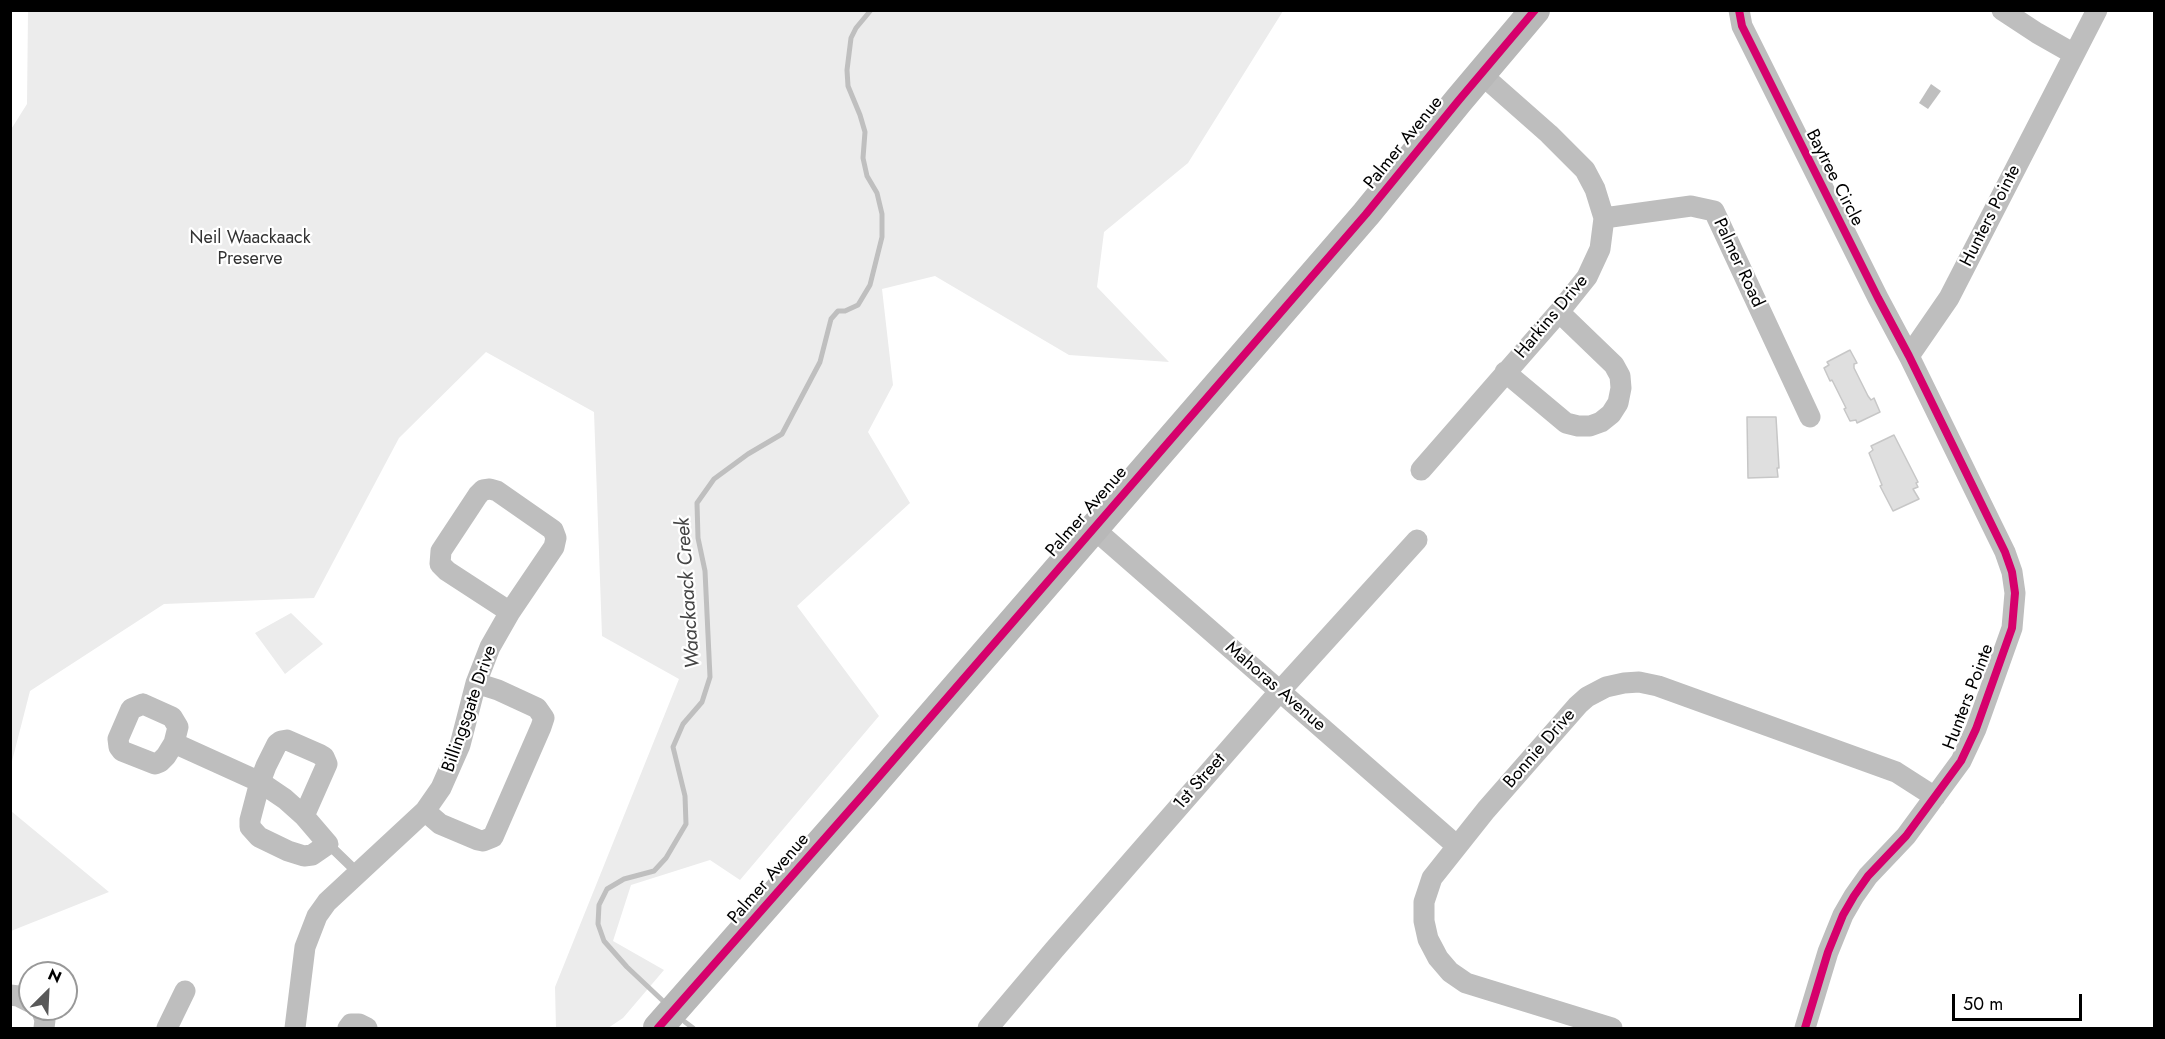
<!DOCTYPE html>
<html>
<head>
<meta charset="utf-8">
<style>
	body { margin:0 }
	#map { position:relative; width:2165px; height:1039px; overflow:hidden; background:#fff; font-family:Jost,sans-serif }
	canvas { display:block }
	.frame { position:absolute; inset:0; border:12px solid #000; pointer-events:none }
	.north { position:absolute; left:18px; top:961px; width:60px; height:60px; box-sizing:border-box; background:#fff; border:2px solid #999; border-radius:50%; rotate:24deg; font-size:16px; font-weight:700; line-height:24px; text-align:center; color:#000 }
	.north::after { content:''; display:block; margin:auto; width:21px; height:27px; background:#595959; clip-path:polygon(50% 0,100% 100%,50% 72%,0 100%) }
	.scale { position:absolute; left:1952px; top:994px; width:130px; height:27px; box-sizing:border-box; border:3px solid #000; border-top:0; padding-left:8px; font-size:18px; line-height:21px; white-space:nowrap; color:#000; -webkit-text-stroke:4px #fff; paint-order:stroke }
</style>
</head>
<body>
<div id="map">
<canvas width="2165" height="1039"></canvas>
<div class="frame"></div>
<div class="north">N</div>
<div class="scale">50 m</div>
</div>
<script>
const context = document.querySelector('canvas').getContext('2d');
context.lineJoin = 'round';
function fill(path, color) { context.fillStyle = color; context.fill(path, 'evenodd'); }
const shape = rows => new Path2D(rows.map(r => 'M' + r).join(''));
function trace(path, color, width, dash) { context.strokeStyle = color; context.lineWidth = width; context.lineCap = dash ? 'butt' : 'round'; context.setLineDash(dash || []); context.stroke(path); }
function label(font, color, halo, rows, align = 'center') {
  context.font = font + ' Jost,sans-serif'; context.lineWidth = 4.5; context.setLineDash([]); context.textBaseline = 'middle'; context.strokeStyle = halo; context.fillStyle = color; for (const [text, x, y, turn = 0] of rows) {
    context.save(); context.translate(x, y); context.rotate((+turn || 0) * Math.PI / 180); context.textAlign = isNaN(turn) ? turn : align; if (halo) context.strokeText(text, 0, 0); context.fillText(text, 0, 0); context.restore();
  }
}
fill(shape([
	[28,11,28,10,1283,11,1188,163,1104,232,1097,287,1169,362,1069,355,935,276,882,289,893,385,868,432,910,503,797,606,879,716,740,880,710,860,631,885,613,941,664,970,623,1018,608,1028,556,1028,555,987,679,679,602,636,594,412,486,352,399,438,314,598,164,604,30,691,11,765,10,131,27,104],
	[291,613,323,644,285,674,255,633],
	[11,811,109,892,11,931]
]), '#ececec');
fill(shape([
	[1931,84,1941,91,1928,109,1919,103]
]), '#bfbfbf');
trace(shape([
	[662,1000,627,967,604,941,598,924,599,905,607,889,624,879,654,871,666,858,686,824,685,796,673,747,683,724,702,702,710,677,705,571,698,538,697,503,714,479,748,454,782,434,820,362,831,319,838,311,845,311,858,305,870,285,882,237,882,214,877,193,867,176,863,158,865,132,860,115,848,86,847,70,851,38,856,28,871,10],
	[685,1022,693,1028]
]), '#bfbfbf', 5);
const building = shape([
	[1850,350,1857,363,1854,364,1854,368,1868,396,1871,400,1874,398,1880,412,1857,423,1856,420,1850,421,1844,409,1846,408,1832,380,1830,381,1824,368,1829,365,1827,362,1850,350],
	[1747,417,1776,417,1779,468,1777,468,1778,477,1748,478,1747,417],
	[1894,435,1918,482,1916,483,1918,487,1913,489,1919,499,1893,511,1880,486,1882,485,1869,453,1873,450,1871,446,1894,435]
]);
fill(building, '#dfdfdf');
trace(building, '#c7c7c7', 1.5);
trace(shape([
	[328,844,358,873]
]), '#bebebe', 10);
trace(shape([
	[1739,10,1742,26,1878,298,1909,356,2005,552,2012,572,2015,593,2012,628,1976,729,1961,761,1906,836,1868,876,1854,896,1843,915,1828,952,1805,1028],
	[2002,10,2037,33,2074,54],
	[1604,218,1691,206,1714,211,1810,417],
	[1909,356,1949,298,2097,10],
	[1505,372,1566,423,1578,426,1590,426,1601,422,1611,414,1618,403,1621,388,1620,376,1614,365,1559,312],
	[1421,470,1559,312,1587,277,1600,249,1604,218,1595,189,1585,170,1549,134,1481,74],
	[1093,528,1457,846],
	[143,704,172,717,178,727,174,743,166,756,160,762,155,764,122,751,119,747,118,739,131,709,143,704],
	[174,743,260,782,285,799,304,816,328,844,312,855,304,856,288,851,259,837,250,827,250,820,260,782,266,766,277,744,281,741,287,740,319,754,324,757,327,764,304,816],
	[425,811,440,824,478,840,483,841,493,837,541,727,544,718,537,708,498,690,476,683],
	[10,995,18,996,30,1002],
	[41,1009,45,1020,44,1028],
	[167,1028,185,991],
	[295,1028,305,947,317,916,327,902,425,811,441,788,460,745,476,683,490,647,510,612,554,547,556,538,553,530,497,491,490,489,483,490,478,495,441,551,440,564,447,571,510,612],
	[348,1028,351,1024,359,1024,367,1028],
	[988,1028,1054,950,1280,691,1417,540],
	[1612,1028,1466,983,1450,972,1438,958,1428,939,1424,921,1424,902,1432,878,1486,810,1578,705,1587,697,1606,687,1624,683,1639,682,1658,686,1896,772,1935,797]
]), '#bebebe', 21);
trace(shape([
	[658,1028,863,795,1366,214,1459,100,1535,10]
]), '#b8b8b8', 30);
trace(shape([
	[1739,10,1742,26,1878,298,1909,356,2005,552,2012,572,2015,593,2012,628,1976,729,1961,761,1906,836,1868,876,1854,896,1843,915,1828,952,1805,1028],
	[658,1028,863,795,1366,214,1459,100,1535,10]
]), '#d6006c', 8);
label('18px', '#000', '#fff', [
	["Palmer Avenue",1404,143,-51],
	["Baytree Circle",1834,178,63],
	["Hunters Pointe",1991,216,-63],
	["Palmer Road",1738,263,65],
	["Harkins Drive",1552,317,-50],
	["Palmer Avenue",1087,512,-49],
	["Mahoras Avenue",1275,687,41],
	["Hunters Pointe",1969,697,-69],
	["Billingsgate Drive",470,709,-71],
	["Bonnie Drive",1540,749,-49],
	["1st Street",1200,782,-49],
	["Palmer Avenue",769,879,-49]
]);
label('18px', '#333', '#fff', [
	["Neil Waackaack",250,239],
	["Preserve",250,260]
]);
label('italic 20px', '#444', '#fff', [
	["Waackaack Creek",689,593,-94]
]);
</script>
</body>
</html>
